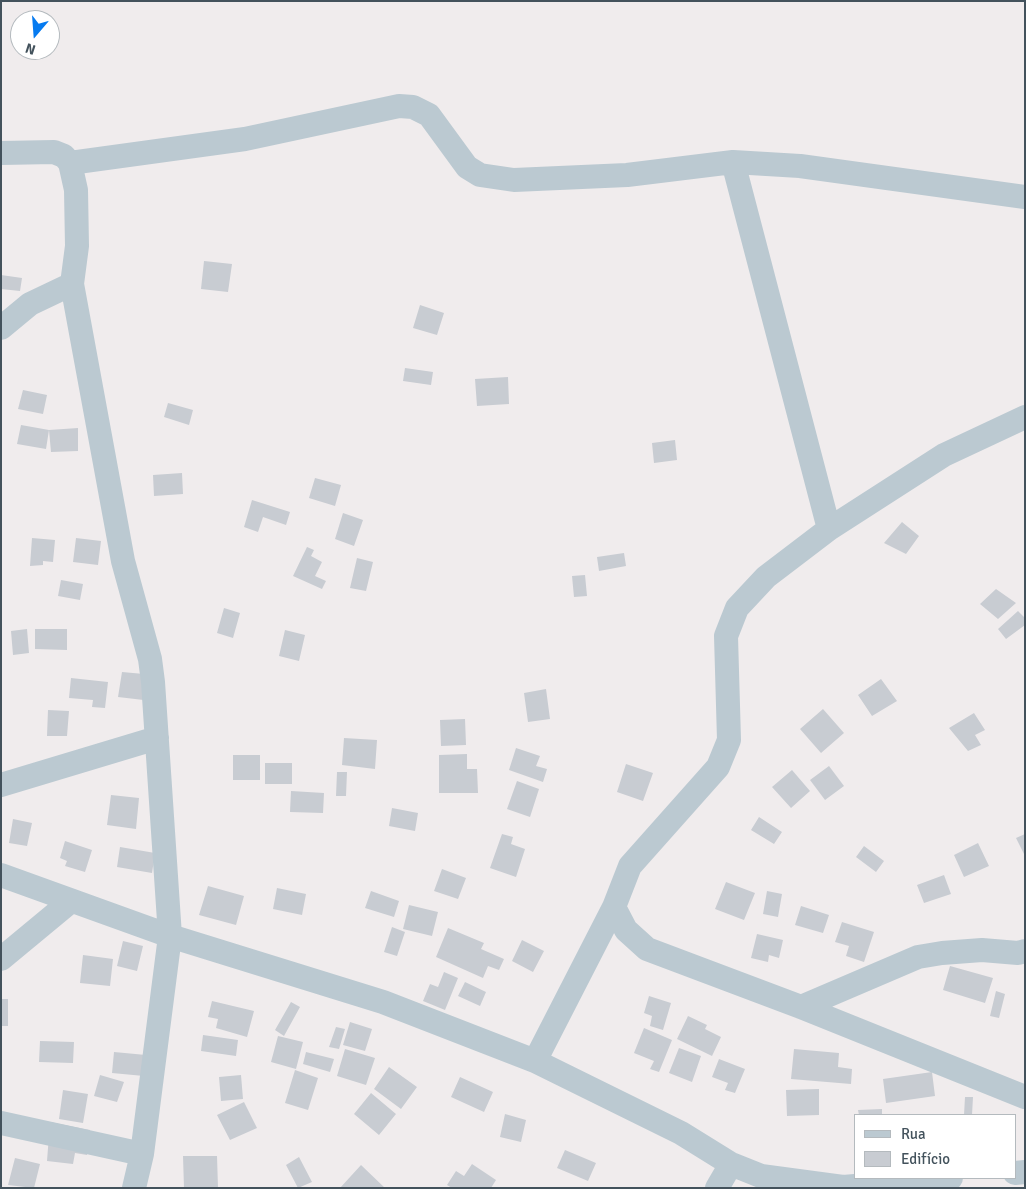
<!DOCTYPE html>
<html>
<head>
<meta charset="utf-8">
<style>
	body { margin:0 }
	#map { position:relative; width:1026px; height:1189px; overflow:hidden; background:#f0eced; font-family:Signika,sans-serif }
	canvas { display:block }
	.frame { position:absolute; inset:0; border:2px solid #43525c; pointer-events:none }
	.legend { position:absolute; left:854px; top:1114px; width:162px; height:65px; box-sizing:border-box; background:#fff; border:1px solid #b4babe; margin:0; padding:6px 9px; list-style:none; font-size:15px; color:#43525c }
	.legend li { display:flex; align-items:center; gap:10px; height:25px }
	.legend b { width:25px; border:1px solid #b4babe }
	.north { position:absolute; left:10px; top:10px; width:50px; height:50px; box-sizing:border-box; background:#fff; border:1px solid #b4babe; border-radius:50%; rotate:198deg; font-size:14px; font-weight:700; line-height:20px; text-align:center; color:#43525c }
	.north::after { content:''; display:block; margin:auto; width:18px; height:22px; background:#067bf0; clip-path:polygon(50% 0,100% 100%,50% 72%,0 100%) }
</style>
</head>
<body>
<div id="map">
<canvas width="1026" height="1189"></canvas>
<div class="frame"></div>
<ul class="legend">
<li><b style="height:6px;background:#bbc9d1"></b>Rua</li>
<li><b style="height:14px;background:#c8ccd2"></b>Edifício</li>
</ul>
<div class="north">N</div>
</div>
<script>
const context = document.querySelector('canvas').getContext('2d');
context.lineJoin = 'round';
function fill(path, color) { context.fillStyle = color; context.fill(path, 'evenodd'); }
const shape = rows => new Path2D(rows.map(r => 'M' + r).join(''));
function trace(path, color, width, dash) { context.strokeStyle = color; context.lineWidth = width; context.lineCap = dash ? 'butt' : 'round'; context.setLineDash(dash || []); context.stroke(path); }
fill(shape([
	[204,261,232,264,228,292,201,289],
	[1,275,22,278,20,291,1,289],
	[420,305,444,313,437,335,413,328],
	[405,368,433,372,431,385,403,381],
	[508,377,509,404,477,406,475,379],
	[23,390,47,395,43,414,18,409],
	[168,403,193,410,189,425,164,417],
	[21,425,49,430,46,449,17,444],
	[78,428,78,451,51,452,49,430],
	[675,440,677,460,654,463,652,443],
	[182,473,183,494,154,496,153,475],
	[315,478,341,485,335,506,309,498],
	[252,500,290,512,286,525,263,517,258,532,244,527],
	[343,513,363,520,354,546,335,539],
	[902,522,919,536,906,554,884,543],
	[32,538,55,540,53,562,43,561,43,565,30,566],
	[76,538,101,541,98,565,73,562],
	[307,547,314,550,311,556,322,562,315,576,326,581,322,589,293,576],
	[624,553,626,566,599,571,597,557],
	[357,558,373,562,366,591,350,588],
	[585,575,587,596,574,597,572,576],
	[61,580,83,584,80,600,58,596],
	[996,589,1016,603,998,619,980,604],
	[224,608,240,613,233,638,217,633],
	[1018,611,1025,618,1025,625,1006,639,998,629],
	[27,629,29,653,13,655,11,631],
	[35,629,67,629,67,650,35,649],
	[285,630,305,635,299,661,279,656],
	[122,672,155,675,152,701,118,697],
	[71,678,108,682,105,708,92,707,93,700,69,698],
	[881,679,897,701,872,716,858,695],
	[546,689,550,719,528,722,524,693],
	[823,709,844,733,821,753,800,729],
	[48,710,69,711,67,736,47,736],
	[974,713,985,730,975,735,981,745,968,751,949,728],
	[465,719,466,745,441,746,440,720],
	[344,738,377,740,375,769,342,765],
	[516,748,540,756,536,766,547,769,543,782,509,770],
	[467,754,467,769,477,769,478,793,439,793,439,755],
	[233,755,260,755,260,780,233,780],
	[265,763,292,763,292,784,265,784],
	[626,764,653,773,643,801,617,792],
	[829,766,844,786,825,800,810,780],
	[792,770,810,791,791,808,772,787],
	[337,772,347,772,346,796,336,796],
	[517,781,539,789,530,817,507,809],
	[291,791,324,793,323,813,290,812],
	[111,795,139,798,136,829,107,825],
	[392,808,418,813,415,831,389,826],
	[759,817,782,832,774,844,751,830],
	[13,819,32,823,27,846,9,843],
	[502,834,513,837,511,844,525,849,516,877,490,868],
	[1025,834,1025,856,1016,838],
	[65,841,92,850,85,872,65,866,67,861,60,858],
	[978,843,989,866,964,877,954,855],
	[864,846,884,861,876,872,856,857],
	[120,847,155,853,152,873,117,867],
	[442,869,466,878,458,899,434,891],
	[944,875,951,894,924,903,917,885],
	[726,882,755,893,744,920,715,909],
	[208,886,244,896,236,925,199,915],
	[277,888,306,894,302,915,273,909],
	[371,891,399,901,394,917,365,908],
	[767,891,782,894,778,917,763,914],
	[409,905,438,912,432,936,403,929],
	[801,906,829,915,823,933,795,925],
	[842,922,874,932,864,962,846,956,849,946,835,942],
	[392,927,405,932,397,956,384,952],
	[448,928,484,943,481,949,504,959,499,970,488,966,483,978,436,957],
	[757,934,783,940,779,958,769,955,768,962,751,958],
	[522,940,544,951,533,972,512,961],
	[123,941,143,946,137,971,117,966],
	[83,955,113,959,110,986,80,983],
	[950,966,993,978,985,1003,943,990],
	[444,972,458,978,445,1010,423,1001,430,984,438,987],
	[465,982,486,992,480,1006,458,996],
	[996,991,1005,994,999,1018,990,1016],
	[649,996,671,1003,663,1030,650,1026,652,1016,644,1013],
	[1,999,8,999,8,1026,1,1026],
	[212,1001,254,1011,247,1037,216,1028,218,1019,208,1017],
	[291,1002,300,1007,284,1036,275,1030],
	[688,1016,707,1025,705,1029,721,1037,712,1056,677,1039],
	[350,1022,372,1029,365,1051,343,1045],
	[336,1027,345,1029,339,1049,329,1047],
	[644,1028,672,1040,659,1072,650,1069,654,1061,634,1053],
	[203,1035,238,1040,236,1056,201,1051],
	[278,1036,303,1042,296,1069,271,1062],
	[40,1041,74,1042,73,1063,39,1062],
	[679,1048,701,1056,692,1082,669,1073],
	[345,1049,375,1058,366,1085,337,1076],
	[794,1049,839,1053,838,1067,852,1069,851,1084,791,1079],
	[114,1052,146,1055,144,1076,112,1073],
	[306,1052,334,1059,330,1072,303,1064],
	[719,1059,745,1069,735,1093,725,1090,728,1083,712,1077],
	[389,1067,417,1087,401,1109,374,1089],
	[295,1070,318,1078,308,1110,285,1103],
	[932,1072,935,1096,886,1103,883,1079],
	[100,1075,124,1082,117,1102,94,1096],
	[241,1075,243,1099,221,1101,219,1077],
	[460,1077,493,1092,484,1112,451,1097],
	[819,1089,819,1115,787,1116,786,1090],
	[63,1090,88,1094,83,1123,59,1119],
	[371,1093,396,1114,379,1135,354,1114],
	[965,1097,973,1097,972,1115,964,1115],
	[244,1102,257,1128,230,1140,217,1115],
	[882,1109,882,1115,859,1115,858,1110],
	[505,1114,526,1120,521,1142,500,1137],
	[50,1122,90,1130,87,1155,75,1153,73,1164,47,1161],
	[565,1150,596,1163,588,1181,557,1168],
	[183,1156,217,1156,218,1188,184,1188],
	[299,1157,312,1182,298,1188,286,1165],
	[15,1158,40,1164,34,1188,8,1185],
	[472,1164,496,1180,491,1188,452,1188,447,1185,456,1171,464,1176],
	[361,1165,385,1188,340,1188]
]), '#c8ccd2');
trace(shape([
	[1,153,54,152,64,156,70,163,76,190,77,246,72,284,123,561,150,659,153,682,170,936,142,1154,134,1188],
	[733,162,829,529],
	[70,163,245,139,399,106,413,107,429,115,467,167,480,175,514,180,627,175,733,162,800,166,1025,197],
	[1,328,30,304,72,284],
	[1,785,157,738],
	[1,875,170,936,383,1002,535,1061,681,1133,731,1164,761,1176,843,1187,951,1178],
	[614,907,626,930,647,949,801,1007,1025,1097],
	[1,959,71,901],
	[801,1007,918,957,942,953,982,950,1018,953,1025,951],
	[535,1061,614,907,630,866,718,767,729,740,726,636,737,608,766,577,829,529,944,455,1025,417],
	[1,1123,142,1154],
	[1015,1173,1025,1172],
	[717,1188,731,1164]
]), '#bbc9d1', 24);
</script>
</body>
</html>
